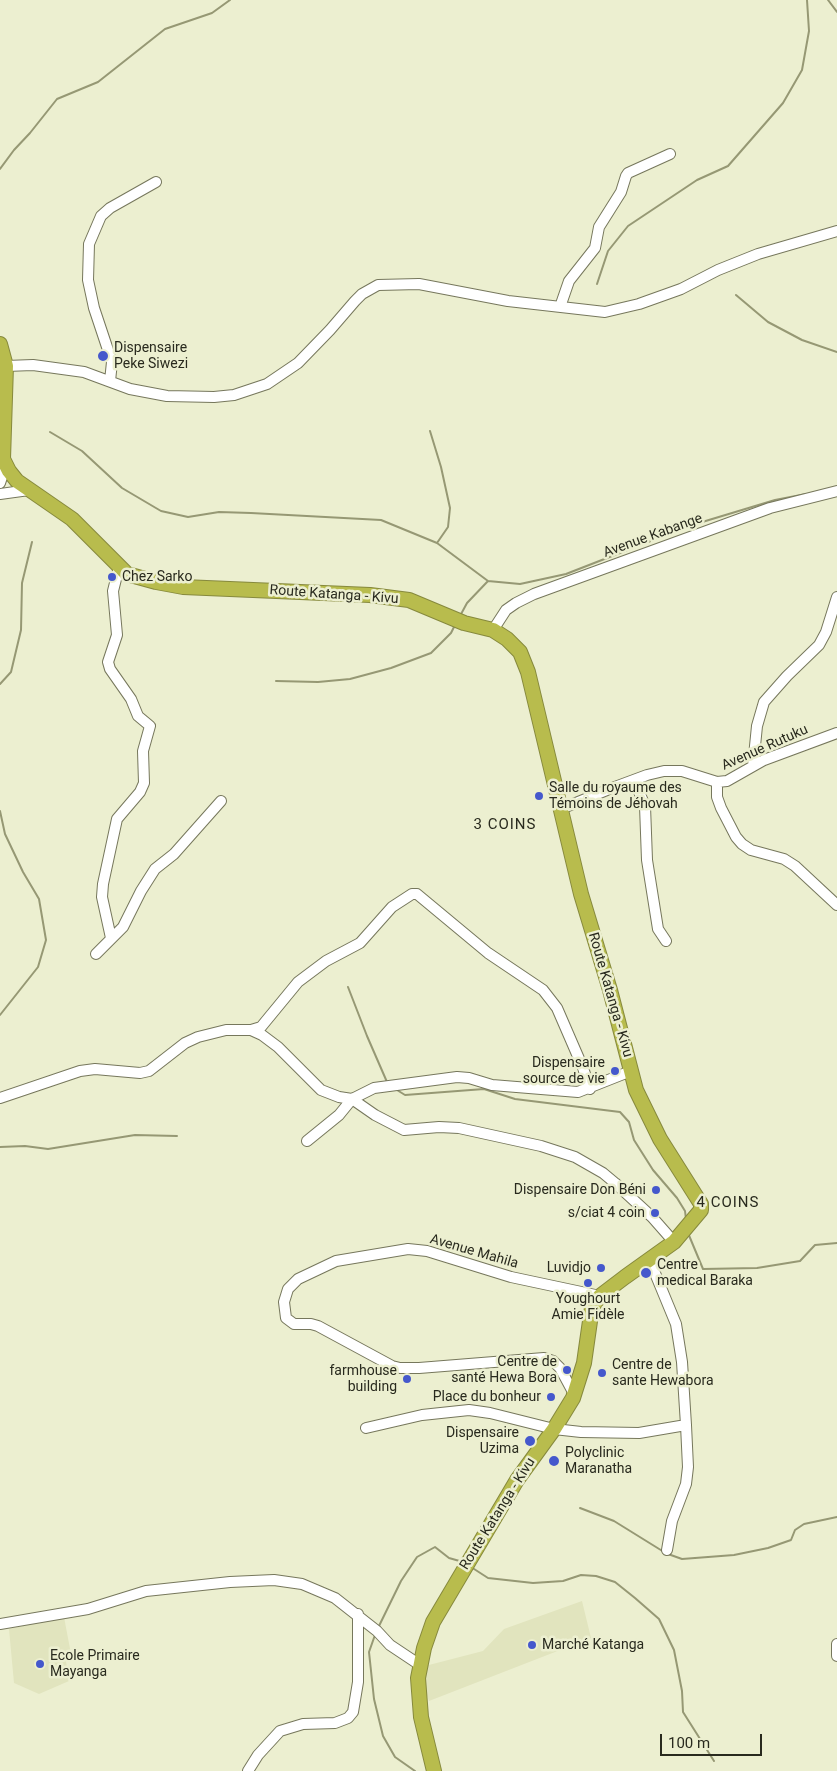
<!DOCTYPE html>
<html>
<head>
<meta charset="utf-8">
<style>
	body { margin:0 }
	#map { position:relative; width:837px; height:1771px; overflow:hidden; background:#ecefd0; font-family:Roboto,sans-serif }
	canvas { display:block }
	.scale { position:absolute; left:660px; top:1734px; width:102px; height:22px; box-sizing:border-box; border:2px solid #292a1e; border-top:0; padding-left:6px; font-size:15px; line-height:18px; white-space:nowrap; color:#292a1e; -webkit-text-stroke:4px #ecefd0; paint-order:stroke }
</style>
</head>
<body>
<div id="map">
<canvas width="837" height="1771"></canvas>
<div class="scale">100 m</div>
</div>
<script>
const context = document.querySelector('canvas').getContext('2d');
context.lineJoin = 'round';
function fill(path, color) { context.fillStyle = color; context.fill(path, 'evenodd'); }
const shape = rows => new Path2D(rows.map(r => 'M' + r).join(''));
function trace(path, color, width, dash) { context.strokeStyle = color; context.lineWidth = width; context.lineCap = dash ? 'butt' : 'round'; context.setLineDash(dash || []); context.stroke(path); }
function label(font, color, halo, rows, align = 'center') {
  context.font = font + ' Roboto,sans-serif'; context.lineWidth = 5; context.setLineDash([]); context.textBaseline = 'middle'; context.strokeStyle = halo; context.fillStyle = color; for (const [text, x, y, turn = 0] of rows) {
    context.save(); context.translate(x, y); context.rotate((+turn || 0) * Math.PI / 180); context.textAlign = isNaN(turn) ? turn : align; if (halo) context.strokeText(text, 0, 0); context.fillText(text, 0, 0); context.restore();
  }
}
fill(shape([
	[582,1601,591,1638,429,1701,423,1684,425,1666,483,1651,504,1629],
	[64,1617,71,1654,65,1655,69,1681,39,1694,14,1683,9,1629]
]), '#e1e4be');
trace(shape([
	[828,0,837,12],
	[0,169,14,150,30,133,57,99,98,82,165,29,212,13,230,0],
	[597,284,608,251,628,226,697,180,728,166,783,103,802,70,809,31,807,0],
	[736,295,768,322,802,340,837,352],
	[430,431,441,467,450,508,448,527,437,543],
	[50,432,82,451,122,488,161,511,188,517,219,512,251,513,381,520,437,543,488,581,520,584,566,574,689,526,775,500,806,494],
	[460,616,467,603,488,581],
	[276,681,318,682,350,679,391,668,431,653,451,633,455,625],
	[0,684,11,672,21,630,22,583,32,542],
	[0,811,5,834,23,872,39,899,46,940,38,967,0,1015],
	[348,987,367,1036,387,1082],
	[397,1090,405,1095,484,1089,515,1099,620,1112,629,1122,634,1140,653,1170,677,1198,685,1211,686,1219],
	[0,1147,25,1146,48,1149,135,1135,177,1136],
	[688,1233,703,1269,757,1268,800,1261,815,1245,837,1243],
	[580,1508,614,1521,664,1552],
	[668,1554,682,1559,734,1555,768,1548,791,1540,795,1530,804,1524,837,1517],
	[471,1567,488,1578,533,1583,563,1581,581,1575,596,1576,615,1582,635,1598,659,1619,674,1650,682,1691,683,1712,714,1761],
	[378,1628,401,1581,417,1557,435,1547,449,1558,463,1562],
	[375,1635,369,1652,374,1699,383,1736,395,1757,415,1771]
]), '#969874', 2);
const minor = shape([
	[560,307,569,281,595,248,599,227,621,192,626,176,628,173,670,154],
	[6,366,33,365,84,372,130,389,167,396,214,397,234,395,267,384,298,363,330,330,355,301,362,294,378,285,419,284,508,301,605,312,639,304,681,289,718,270,758,254,837,231],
	[110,381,112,362,94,308,88,280,89,244,101,216,110,208,156,182],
	[0,483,4,471,3,462],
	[0,494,29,490],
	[493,630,506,610,516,603,534,594,770,508,837,491],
	[753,766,757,726,764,702,787,676,819,645,826,632,837,597],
	[634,780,645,806,647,860,658,929,666,941],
	[717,782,717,797,721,808,736,837,742,844,751,850,784,859,795,866,837,905],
	[561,809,612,788,647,775,664,771,682,771,717,782,727,781,764,760,837,733],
	[111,938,102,897,103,884,117,819,140,792,144,783,143,751,150,726,138,716,131,699,110,669,108,662,117,635,113,591,119,567],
	[96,954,123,927,141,891,155,869,174,854,221,801],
	[251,1030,262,1035,278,1047,321,1090,339,1097,352,1099,375,1115,404,1130,439,1127,459,1128,541,1146,575,1157,603,1173,615,1183,652,1217,674,1242],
	[0,1098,80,1071,95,1069,140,1073,149,1071,185,1043,198,1037,226,1030,251,1030,261,1027,298,982,326,961,360,943,392,907,412,894,417,894,488,953,543,990,557,1008,583,1068,590,1089],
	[307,1141,339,1115,352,1099,374,1088,457,1077,469,1078,492,1085,578,1092,631,1071],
	[650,1261,676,1324,682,1362,686,1425,688,1467,686,1484,672,1521,667,1550],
	[574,1394,560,1368,553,1361,544,1358,419,1368,400,1368,392,1366,318,1326,311,1324,294,1324,286,1318,284,1302,288,1289,298,1279,336,1261,408,1249,427,1251,511,1277,600,1296],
	[366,1428,422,1415,469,1410,490,1413,554,1429,581,1432,639,1433,686,1425],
	[0,1624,88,1609,146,1591,230,1582,274,1580,302,1584,335,1598,377,1631,390,1645,420,1665],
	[837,1644,837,1656],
	[248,1771,258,1755,280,1731,303,1724,335,1723,348,1718,353,1712,358,1682,358,1614]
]);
const highway = shape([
	[0,344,6,366,3,459,9,471,17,481,72,519,127,574,156,582,183,587,370,595,409,600,464,623,493,630,507,639,520,652,528,672,581,894,610,990,636,1090,660,1139,701,1204,701,1210,674,1242,625,1277,600,1296,592,1307,584,1363,573,1398,554,1429,517,1480,433,1622,424,1648,418,1678,421,1717,434,1771]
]);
trace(minor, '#76775c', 12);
trace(highway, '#86893d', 16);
trace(minor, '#fff', 10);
trace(highway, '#b8bc4d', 14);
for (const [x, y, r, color] of [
	[103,356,6,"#4558cc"],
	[112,577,5,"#4558cc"],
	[539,796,5,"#4558cc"],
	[615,1071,5,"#4558cc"],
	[656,1190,5,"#4558cc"],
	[655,1213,5,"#4558cc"],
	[601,1268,5,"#4558cc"],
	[646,1273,6,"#4558cc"],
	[588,1283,5,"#4558cc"],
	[567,1370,5,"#4558cc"],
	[602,1373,5,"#4558cc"],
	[407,1379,5,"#4558cc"],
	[551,1397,5,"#4558cc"],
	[530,1441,6,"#4558cc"],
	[554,1461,6,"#4558cc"],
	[532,1645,5,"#4558cc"],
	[40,1664,5,"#4558cc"]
]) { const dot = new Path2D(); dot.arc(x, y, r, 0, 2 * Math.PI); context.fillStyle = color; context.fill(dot); trace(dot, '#ecefd0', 2); }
label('14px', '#292a1e', '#ecefd0', [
	["Dispensaire",114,348],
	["Peke Siwezi",114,364],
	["Chez Sarko",122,577],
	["Salle du royaume des",549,788],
	["Témoins de Jéhovah",549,804],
	["Dispensaire",605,1063,"right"],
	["source de vie",605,1079,"right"],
	["Dispensaire Don Béni",646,1190,"right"],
	["s/ciat 4 coin",645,1213,"right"],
	["Centre",657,1265],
	["medical Baraka",657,1281],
	["Luvidjo",591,1268,"right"],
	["Youghourt",588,1299,"center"],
	["Amie Fidèle",588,1315,"center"],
	["Centre de",557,1362,"right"],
	["santé Hewa Bora",557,1378,"right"],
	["Centre de",612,1365],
	["sante Hewabora",612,1381],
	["farmhouse",397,1371,"right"],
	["building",397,1387,"right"],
	["Place du bonheur",541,1397,"right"],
	["Dispensaire",519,1433,"right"],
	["Uzima",519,1449,"right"],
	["Polyclinic",565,1453],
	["Maranatha",565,1469],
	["Marché Katanga",542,1645],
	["Ecole Primaire",50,1656],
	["Mayanga",50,1672]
], 'left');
label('14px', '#292a1e', '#ecefd0', [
	["Avenue Kabange",653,536,-20],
	["Route Katanga - Kivu",334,595,4],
	["Avenue Rutuku",765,748,-24],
	["Route Katanga - Kivu",610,995,74],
	["Avenue Mahila",474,1252,16],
	["Route Katanga - Kivu",498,1514,-58]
]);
context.letterSpacing = '1px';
label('15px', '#292a1e', '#ecefd0', [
	["3 COINS",505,825],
	["4 COINS",728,1203]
]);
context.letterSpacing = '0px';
</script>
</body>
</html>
